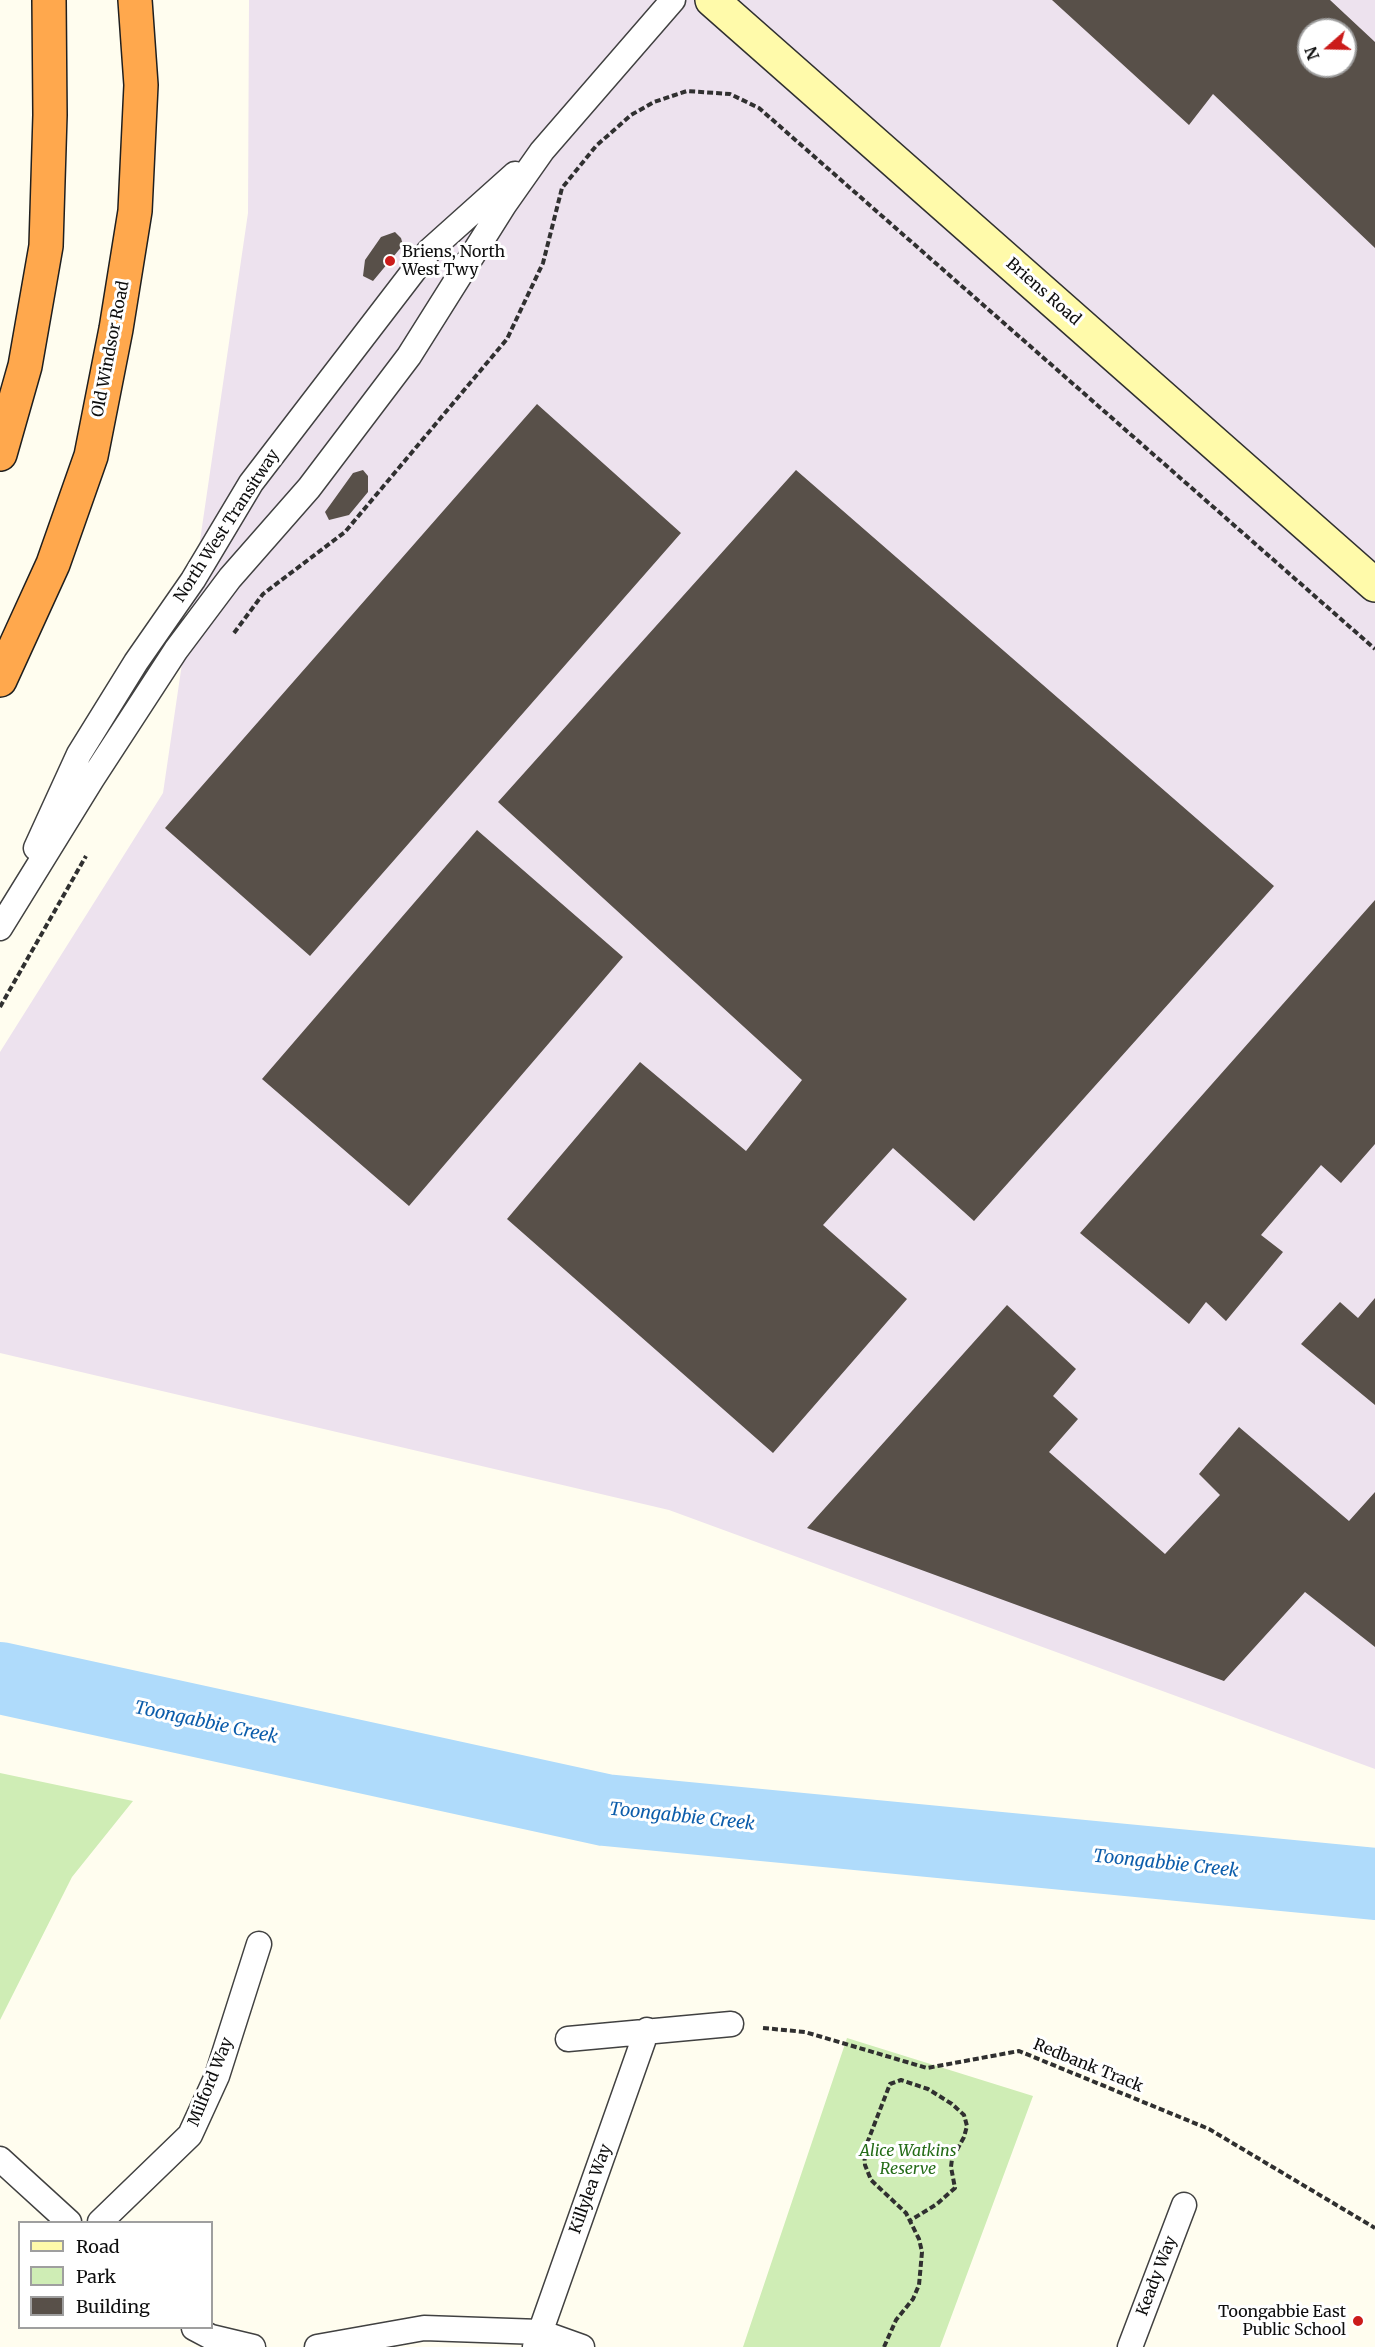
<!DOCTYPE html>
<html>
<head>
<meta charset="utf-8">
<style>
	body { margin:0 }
	#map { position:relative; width:1375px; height:2347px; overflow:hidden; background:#fffdef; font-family:Merriweather,serif }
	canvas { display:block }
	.legend { position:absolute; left:18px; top:2221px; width:195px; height:108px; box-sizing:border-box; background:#fff; border:2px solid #9f9f9f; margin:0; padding:8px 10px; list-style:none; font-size:18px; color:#0e0e0e }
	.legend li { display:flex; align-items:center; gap:12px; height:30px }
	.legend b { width:30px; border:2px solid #9f9f9f }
	.north { position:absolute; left:1297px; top:18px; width:60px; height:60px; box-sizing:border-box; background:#fff; border:2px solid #9f9f9f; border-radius:50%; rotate:250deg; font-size:16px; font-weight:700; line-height:24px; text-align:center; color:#0e0e0e }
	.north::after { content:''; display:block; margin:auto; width:21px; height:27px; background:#cb1b1a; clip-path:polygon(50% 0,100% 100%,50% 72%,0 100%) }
</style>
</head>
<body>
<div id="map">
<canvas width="1375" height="2347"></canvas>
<ul class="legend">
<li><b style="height:8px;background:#fffaaa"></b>Road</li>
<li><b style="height:16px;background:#cfedb5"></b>Park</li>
<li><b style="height:16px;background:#585049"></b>Building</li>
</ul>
<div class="north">N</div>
</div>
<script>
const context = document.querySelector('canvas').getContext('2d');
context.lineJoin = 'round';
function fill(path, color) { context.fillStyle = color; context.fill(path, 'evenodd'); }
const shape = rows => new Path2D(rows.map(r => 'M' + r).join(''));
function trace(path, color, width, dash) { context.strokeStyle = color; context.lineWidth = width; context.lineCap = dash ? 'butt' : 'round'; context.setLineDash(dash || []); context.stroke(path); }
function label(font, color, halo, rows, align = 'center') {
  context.font = font + ' Merriweather,serif'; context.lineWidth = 6; context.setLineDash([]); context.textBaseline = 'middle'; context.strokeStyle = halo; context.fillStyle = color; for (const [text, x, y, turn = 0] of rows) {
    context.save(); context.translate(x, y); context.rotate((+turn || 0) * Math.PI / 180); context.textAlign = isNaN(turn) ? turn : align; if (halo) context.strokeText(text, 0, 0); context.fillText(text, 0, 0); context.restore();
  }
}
fill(shape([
	[249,0,1375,0,1375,1769,669,1510,0,1353,0,1052,163,793,248,213],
	[1309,30,1345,30,1345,66,1309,66]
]), '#ede2ee');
fill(shape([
	[0,1773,133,1801,72,1877,0,2020],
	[847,2038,1033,2096,940,2347,743,2347]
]), '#cfedb5');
trace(shape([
	[0,1678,605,1810,1375,1884]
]), '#afdbfb', 72);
fill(shape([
	[1052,0,1330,0,1375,42,1375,248,1213,94,1189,125],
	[1309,30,1345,30,1345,66,1309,66],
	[395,232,401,238,403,245,373,281,363,276,365,260,381,237],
	[537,404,681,533,310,956,165,828],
	[363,470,368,476,368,492,349,515,329,520,325,512,353,473],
	[796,470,1274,886,974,1221,893,1148,823,1225,907,1299,773,1453,507,1219,640,1062,746,1151,802,1080,498,802],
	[477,830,623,957,409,1206,262,1079],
	[1375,900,1375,1144,1341,1183,1321,1165,1261,1235,1283,1252,1226,1321,1206,1302,1189,1324,1080,1233],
	[1375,1298,1375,1405,1301,1344,1340,1302,1358,1318],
	[1007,1305,1076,1369,1053,1396,1078,1419,1049,1452,1165,1554,1220,1495,1199,1474,1239,1427,1349,1521,1375,1492,1375,1647,1305,1592,1224,1681,807,1528]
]), '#585049');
const lane = shape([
	[36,848,79,754,136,662,193,580,251,483,429,251,515,174],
	[0,928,92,779,176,650,230,578,309,488,409,356,504,205,542,151,673,0],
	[568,2039,731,2024],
	[0,2159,69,2222],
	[100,2222,190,2135,217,2076,259,1944],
	[194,2328,211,2337,253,2347],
	[317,2347,424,2328,540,2332,582,2347],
	[535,2347,647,2030],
	[1130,2347,1184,2205]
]);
const secondary = shape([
	[712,0,1375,585]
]);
const highway = shape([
	[0,454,25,366,46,246,50,115,49,0],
	[0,680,53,564,91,456,116,329,135,211,141,85,135,0]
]);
trace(lane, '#414141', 27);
trace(secondary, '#303030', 36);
trace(highway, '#1f1f1f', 36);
trace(shape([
	[234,633,263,594,345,532,507,339,543,263,562,188,596,146,631,115,654,102,687,91,730,94,759,108,1375,649],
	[0,1007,86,856],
	[763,2028,805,2032,927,2068,1019,2051,1209,2129,1375,2228],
	[884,2347,896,2320,913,2299,919,2285,922,2252,919,2239,906,2213,871,2180,865,2165,864,2151,890,2084,901,2080,928,2089,952,2104,964,2115,967,2126,964,2137,952,2159,951,2167,955,2188,937,2204,911,2220]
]), '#303030', 4, [6, 3]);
trace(lane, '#fff', 24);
trace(secondary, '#fffaaa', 33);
trace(highway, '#ffa84d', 33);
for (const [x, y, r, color] of [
	[390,261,6,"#cb1b1a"],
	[1358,2321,6,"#cb1b1a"]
]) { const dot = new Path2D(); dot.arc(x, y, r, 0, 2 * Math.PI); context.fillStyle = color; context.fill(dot); trace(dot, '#fff', 2); }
label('16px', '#0e0e0e', '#fff', [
	["Briens, North",402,252],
	["West Twy",402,270],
	["Toongabbie East",1346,2312,"right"],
	["Public School",1346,2330,"right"]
], 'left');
label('16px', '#0e0e0e', '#fff', [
	["Briens Road",1043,292,41],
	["Old Windsor Road",111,349,-79],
	["North West Transitway",227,526,-57],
	["Redbank Track",1088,2066,22],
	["Milford Way",211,2082,-68],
	["Killylea Way",591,2189,-70],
	["Keady Way",1157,2276,-69]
]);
label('italic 16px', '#256c18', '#fff', [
	["Alice Watkins",908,2151],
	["Reserve",908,2169]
]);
label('italic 18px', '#0c5dab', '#fff', [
	["Toongabbie Creek",206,1723,12],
	["Toongabbie Creek",682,1817,6],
	["Toongabbie Creek",1166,1864,6]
]);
</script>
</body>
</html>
